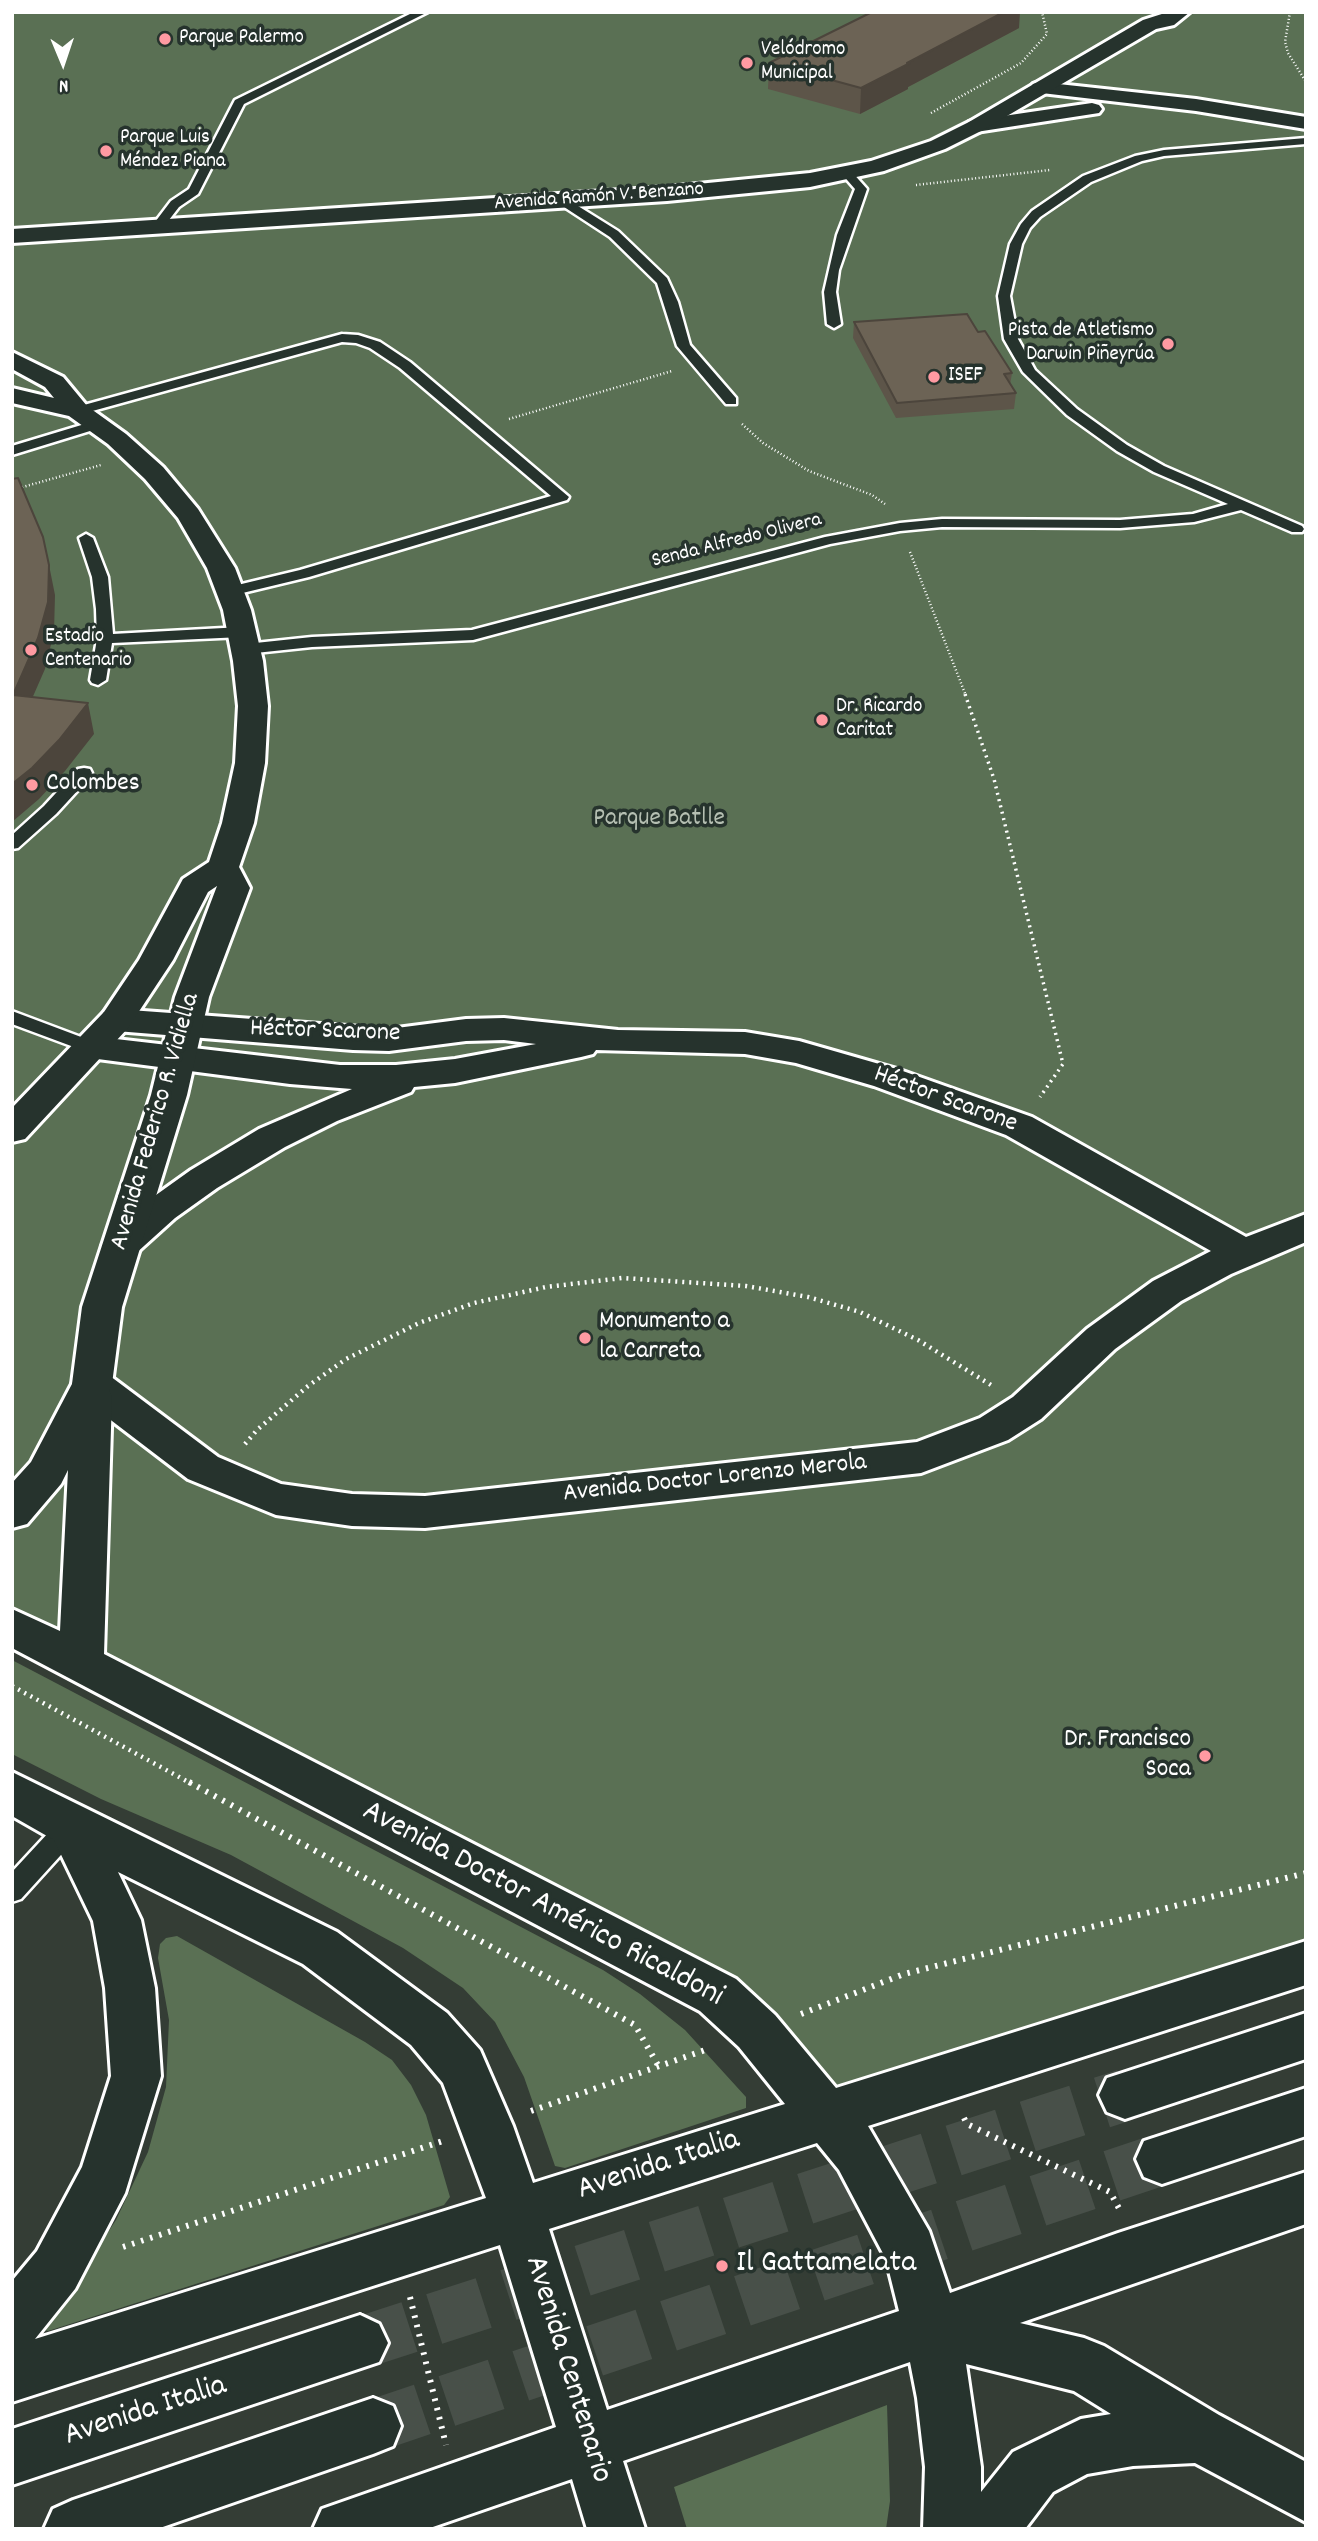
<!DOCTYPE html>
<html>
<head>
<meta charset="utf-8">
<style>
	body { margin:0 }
	#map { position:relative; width:1318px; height:2541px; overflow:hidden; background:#343d35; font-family:Dekko,sans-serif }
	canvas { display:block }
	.frame { position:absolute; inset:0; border:14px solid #fff; pointer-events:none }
	.north { position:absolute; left:28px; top:28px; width:70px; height:70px; -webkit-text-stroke:5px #26332d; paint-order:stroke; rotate:178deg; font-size:19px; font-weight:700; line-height:28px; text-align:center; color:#fff }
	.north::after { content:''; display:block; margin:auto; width:24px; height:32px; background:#fff; clip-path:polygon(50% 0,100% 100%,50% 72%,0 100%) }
</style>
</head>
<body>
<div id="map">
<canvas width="1318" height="2541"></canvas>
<div class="frame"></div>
<div class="north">N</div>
</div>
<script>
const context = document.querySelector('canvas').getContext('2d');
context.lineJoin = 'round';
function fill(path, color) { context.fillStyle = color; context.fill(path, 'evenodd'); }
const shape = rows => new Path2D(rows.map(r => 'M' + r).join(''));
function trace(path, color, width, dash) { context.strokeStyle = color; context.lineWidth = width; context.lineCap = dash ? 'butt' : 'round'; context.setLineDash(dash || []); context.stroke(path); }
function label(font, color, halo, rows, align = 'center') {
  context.font = font + ' Dekko,sans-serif'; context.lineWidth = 7; context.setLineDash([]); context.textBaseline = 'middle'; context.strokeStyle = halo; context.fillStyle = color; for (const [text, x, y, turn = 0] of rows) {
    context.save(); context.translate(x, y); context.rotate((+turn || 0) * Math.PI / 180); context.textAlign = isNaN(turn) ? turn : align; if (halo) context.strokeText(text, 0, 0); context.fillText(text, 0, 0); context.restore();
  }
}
fill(shape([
	[12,12,1306,12,1306,1963,827,2113,757,2031,12,1627],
	[12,1660,603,1970,640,1994,685,2030,746,2097,746,2108,565,2168,555,2166,524,2077,495,2022,463,1988,403,1948,231,1855,101,1799,12,1754],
	[177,1936,365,2042,392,2060,411,2085,426,2115,450,2197,444,2205,48,2331,40,2329,62,2302,116,2220,148,2152,166,2087,169,2020,158,1958,160,1944,166,1938],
	[887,2405,890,2501,886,2529,687,2529,674,2487]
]), '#5a7054');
trace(shape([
	[360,2343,1125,2095],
	[373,2426,1162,2159]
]), '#485049', 52, [52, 26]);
const service = shape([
	[414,12,428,12,244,104,198,194,179,207,162,229,154,229,152,226,171,201,189,189,235,100,414,12],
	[1306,138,1306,144,1164,156,1142,161,1091,182,1040,217,1030,228,1022,244,1010,296,1018,339,1035,370,1077,409,1127,445,1164,466,1302,526,1304,529,1302,532,1292,532,1241,510,1194,522,1120,528,942,527,900,531,830,544,473,640,312,647,246,654,238,649,246,644,312,637,472,630,825,537,900,523,942,519,1120,520,1193,514,1228,504,1154,472,1117,451,1067,415,1023,372,1004,339,998,296,1010,244,1021,224,1032,211,1083,176,1135,156,1164,150,1306,138],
	[847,169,851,171,867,189,839,270,836,292,841,324,834,328,827,324,824,292,837,235,855,189,841,173,847,169],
	[562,196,618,231,667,278,678,302,690,345,736,398,736,404,726,404,677,346,657,283,610,237,558,203,558,197,562,196],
	[342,334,358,335,380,342,410,362,569,497,567,500,309,577,230,596,225,594,222,591,225,588,300,570,551,496,400,368,370,348,356,343,342,342,78,415,71,411,73,408,342,334],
	[98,420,105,424,103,427,12,455,12,446,98,420],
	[86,534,93,538,108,577,113,634,242,627,250,632,242,637,112,643,106,680,98,685,92,683,90,680,97,639,96,609,92,577,79,538,86,534],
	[84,768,90,769,92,773,90,777,56,814,18,848,12,849,12,835,44,806,78,769,84,768],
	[12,1011,97,1043,100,1047,97,1051,90,1053,12,1024,12,1011],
	[71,1815,80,1818,84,1826,80,1834,21,1899,12,1902,12,1872,62,1818,71,1815]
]);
const minor = shape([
	[1040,82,1196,99,1306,117,1306,129,1196,111,1033,92,1030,88,1033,84,1040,82],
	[1092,103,1099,105,1102,109,1099,113,976,132,969,130,966,126,969,122,976,120,1092,103],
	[116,1009,389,1029,466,1019,504,1018,618,1030,745,1032,799,1041,900,1070,1032,1117,1246,1237,1306,1214,1306,1242,1231,1274,1181,1301,1115,1349,1041,1419,1008,1440,921,1473,425,1528,352,1526,276,1515,188,1479,78,1395,72,1384,78,1373,92,1369,106,1373,218,1457,281,1484,352,1494,425,1496,917,1442,980,1418,1013,1397,1087,1329,1153,1281,1211,1251,1006,1135,874,1086,796,1063,745,1054,596,1050,593,1054,581,1057,455,1083,414,1087,411,1092,337,1121,285,1147,217,1188,175,1218,134,1255,121,1259,108,1255,102,1246,108,1237,149,1200,191,1170,259,1129,352,1089,290,1084,90,1058,78,1055,72,1047,78,1039,90,1036,340,1065,396,1065,455,1059,536,1044,504,1040,466,1041,389,1051,353,1050,116,1031,104,1028,99,1020,104,1012,116,1009]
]);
const tertiary = shape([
	[1168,12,1190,12,1174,25,1156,29,983,130,945,149,884,171,810,187,667,201,12,243,12,229,667,187,810,173,871,161,931,141,969,122,1143,20,1168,12],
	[12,352,63,377,87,406,126,434,163,467,198,509,235,568,251,610,263,661,268,706,265,763,254,823,239,867,250,888,209,997,187,1095,122,1307,112,1384,109,1390,112,1396,104,1654,736,1979,775,2015,836,2088,1306,1941,1306,1985,868,2126,929,2231,950,2293,1118,2233,1306,2172,1306,2224,1020,2323,1084,2338,1104,2346,1219,2415,1306,2462,1306,2522,1195,2463,1133,2466,1087,2474,1053,2492,1025,2529,923,2529,925,2467,917,2398,910,2362,623,2461,645,2529,587,2529,572,2479,427,2529,313,2529,322,2509,556,2427,500,2245,12,2402,12,2281,37,2251,82,2167,111,2076,105,1988,93,1921,54,1840,12,1816,12,1772,337,1932,447,2013,480,2050,513,2126,533,2183,785,2104,739,2047,700,2011,12,1648,12,1609,60,1631,68,1470,61,1484,27,1524,12,1528,12,1483,31,1462,72,1384,82,1307,151,1095,175,997,217,886,208,892,173,960,128,1028,25,1139,12,1142,12,1108,104,1012,139,960,183,879,209,862,222,823,235,763,238,706,233,661,223,610,207,568,178,518,145,479,108,444,69,416,12,403,12,388,54,398,45,387,12,369,12,352],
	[118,1872,303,1964,411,2045,443,2083,486,2198,35,2339,75,2289,125,2193,161,2076,155,1988,141,1920,118,1872],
	[817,2143,839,2170,886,2259,899,2311,607,2410,549,2229,817,2143],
	[966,2364,1074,2391,1111,2414,1081,2419,1013,2452,981,2492,981,2467,966,2364]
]);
const primary = shape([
	[1306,2013,1306,2059,1125,2119,1107,2112,1099,2095,1107,2078,1306,2013],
	[1306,2088,1306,2136,1162,2184,1144,2177,1136,2159,1144,2141,1306,2088],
	[360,2315,379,2324,388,2343,379,2362,12,2485,12,2429,360,2315],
	[373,2398,393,2406,401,2426,393,2446,373,2454,157,2529,44,2529,53,2509,73,2500,373,2398]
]);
trace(service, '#fff', 5);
trace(minor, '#fff', 6);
trace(tertiary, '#fff', 6);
trace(primary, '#fff', 6);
trace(shape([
	[1290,12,1285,42,1288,53,1306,82],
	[931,113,1021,63,1047,34,1042,12],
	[916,185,1050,170],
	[509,419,672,371],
	[742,424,763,443,809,471,872,495,885,504],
	[12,490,101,465],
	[910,552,966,696]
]), '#fff', 2.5, [1, 2.5]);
trace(shape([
	[965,694,994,779,1063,1064,1040,1097]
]), '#fff', 3.5, [2, 4.5]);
trace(shape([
	[245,1444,257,1430,308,1386,346,1359,419,1323,474,1303,546,1287,622,1278,746,1286,808,1297,860,1312,918,1340,991,1385],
	[12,1686,192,1784]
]), '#fff', 4.5, [2, 5]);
trace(shape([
	[189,1782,635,2025,659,2067],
	[801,2014,904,1974,1306,1873],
	[531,2111,708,2049],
	[964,2118,967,2124,1110,2192,1121,2212],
	[123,2247,443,2141],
	[410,2297,446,2445]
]), '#fff', 6, [2.5, 7]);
fill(service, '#26332d');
fill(minor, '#26332d');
fill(tertiary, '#26332d');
fill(primary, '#26332d');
fill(shape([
	[1019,28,908,87,908,89,860,114,768,89,769,63],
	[854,322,978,332,1012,373,1010,385,1016,393,1014,409,896,418,853,338]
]), '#5d5549');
fill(shape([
	[1004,12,1020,12,1019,28,908,87,908,89,860,114,861,88,907,63],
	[49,565,55,595,54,632,45,669,20,726,13,695],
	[88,703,94,734,65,771,39,799,12,822,12,784]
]), '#4c453c');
const building = shape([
	[872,12,1004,12,907,63,910,63,861,88,769,63,872,12],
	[967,314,978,332,985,331,1012,373,1004,374,1016,393,897,403,854,322,967,314],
	[18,478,43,537,49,565,48,602,38,638,13,695,88,703,59,740,32,768,12,784,12,479,18,478]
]);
fill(building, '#6c6355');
trace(building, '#4c453c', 2);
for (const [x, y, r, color] of [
	[165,39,7,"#ff9aa2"],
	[747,63,7,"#ff9aa2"],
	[106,151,7,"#ff9aa2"],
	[1168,344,7,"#ff9aa2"],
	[934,377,7,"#ff9aa2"],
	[31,650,7,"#ff9aa2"],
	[822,720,7,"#ff9aa2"],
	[32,785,7,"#ff9aa2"],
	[585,1338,7,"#ff9aa2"],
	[1205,1756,7,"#ff9aa2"],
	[722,2266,7,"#ff9aa2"]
]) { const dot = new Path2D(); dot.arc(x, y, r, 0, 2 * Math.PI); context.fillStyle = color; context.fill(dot); trace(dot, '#26332d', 2.5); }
label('21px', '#fff', '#26332d', [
	["Parque Palermo",179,39],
	["Velódromo",761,51],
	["Municipal",761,75],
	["Parque Luis",120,139],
	["Méndez Piana",120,163],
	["Pista de Atletismo",1154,332,"right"],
	["Darwin Piñeyrúa",1154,356,"right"],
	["ISEF",948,377],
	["Estadio",45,638],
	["Centenario",45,662],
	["Dr. Ricardo",836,708],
	["Caritat",836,732]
], 'left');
label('21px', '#fff', '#26332d', [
	["Avenida Ramón V. Benzano",599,198,-4],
	["Senda Alfredo Olivera",737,542,-14]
]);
label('26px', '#fff', '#26332d', [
	["Colombes",46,785],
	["Monumento a",599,1323],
	["la Carreta",599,1353],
	["Dr. Francisco",1191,1741,"right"],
	["Soca",1191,1771,"right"]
], 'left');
label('26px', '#b5bfb2', '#26332d', [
	["Parque Batlle",659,820]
]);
label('26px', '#fff', '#26332d', [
	["Héctor Scarone",325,1033,2],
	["Héctor Scarone",945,1101,20],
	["Avenida Federico R. Vidiella",157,1122,-74],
	["Avenida Doctor Lorenzo Merola",715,1480,-6]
]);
label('32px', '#fff', '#26332d', [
	["Avenida Doctor Américo Ricaldoni",542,1906,28],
	["Avenida Italia",659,2167,-18],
	["Avenida Centenario",566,2370,73],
	["Avenida Italia",146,2413,-18]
]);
label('32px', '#fff', '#26332d', [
	["Il Gattamelata",736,2266]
], 'left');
</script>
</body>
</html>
